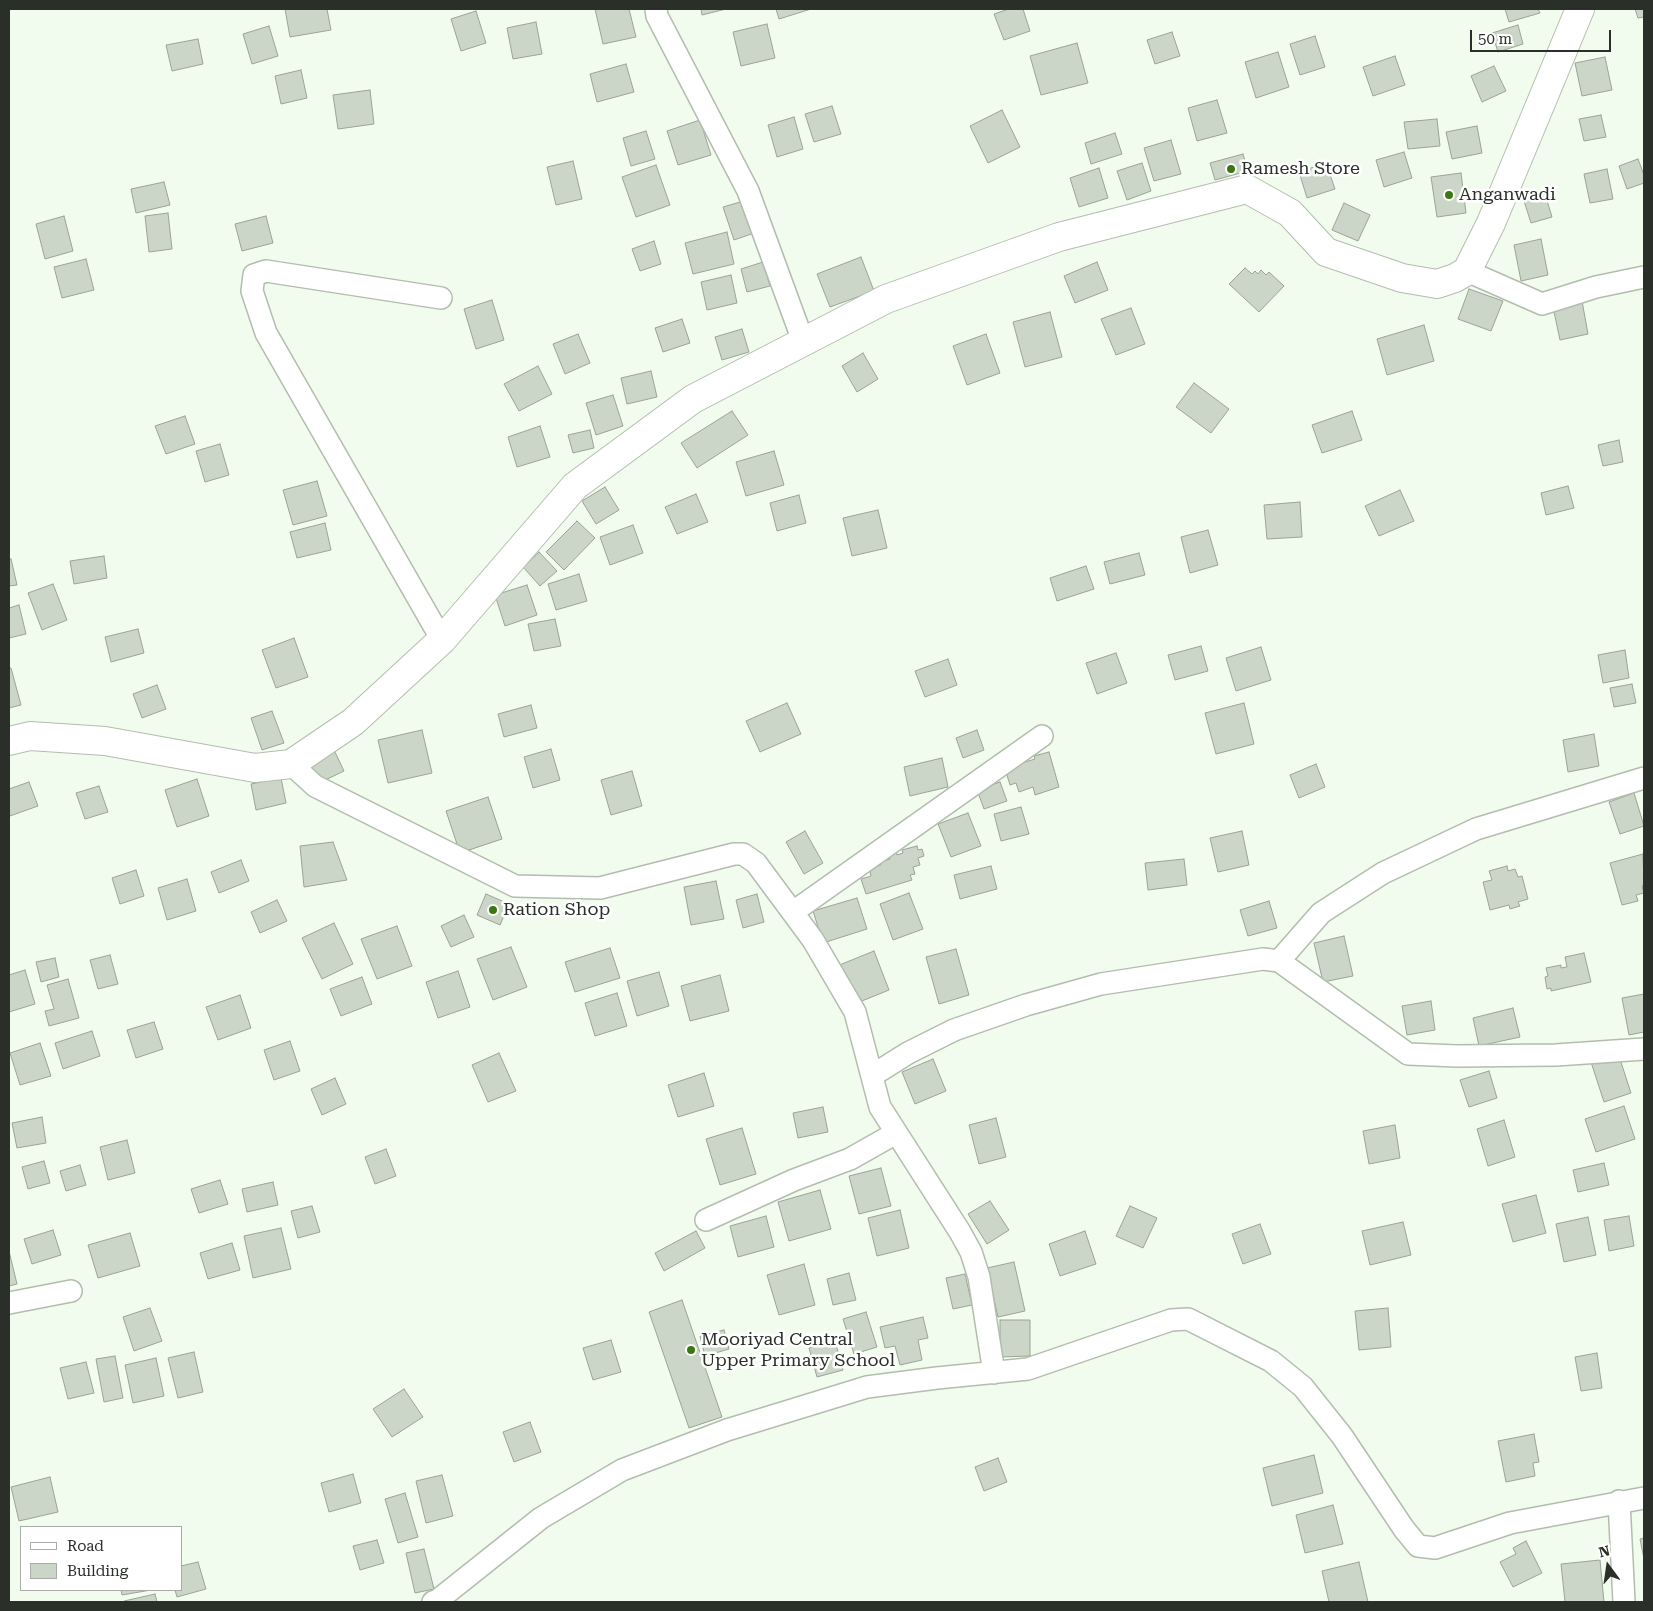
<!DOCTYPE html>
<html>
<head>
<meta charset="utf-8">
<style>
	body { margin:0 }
	#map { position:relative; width:1653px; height:1611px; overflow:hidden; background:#f2fcee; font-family:"Roboto Serif",serif }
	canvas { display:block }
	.frame { position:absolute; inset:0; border:10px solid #2b2f2a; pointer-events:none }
	.legend { position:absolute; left:20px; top:1526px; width:162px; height:65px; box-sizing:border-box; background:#fff; border:1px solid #aaacaa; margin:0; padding:6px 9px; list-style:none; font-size:15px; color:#2b2f2a }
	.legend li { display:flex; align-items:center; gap:10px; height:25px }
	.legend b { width:25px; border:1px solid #aaacaa }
	.north { position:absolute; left:1583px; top:1541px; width:50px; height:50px; -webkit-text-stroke:4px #fff; paint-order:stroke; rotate:346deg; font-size:14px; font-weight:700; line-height:20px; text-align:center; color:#2b2f2a }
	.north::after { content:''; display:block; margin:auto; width:18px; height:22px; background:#2b2f2a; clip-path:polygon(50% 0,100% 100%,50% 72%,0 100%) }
	.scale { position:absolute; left:1470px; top:30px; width:141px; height:22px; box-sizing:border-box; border:2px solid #2b2f2a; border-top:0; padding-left:6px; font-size:15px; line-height:18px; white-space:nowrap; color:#2b2f2a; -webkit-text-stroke:4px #fff; paint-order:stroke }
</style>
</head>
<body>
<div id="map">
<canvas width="1653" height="1611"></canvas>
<div class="frame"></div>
<ul class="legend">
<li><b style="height:6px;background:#fff"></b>Road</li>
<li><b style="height:14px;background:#ccd6c8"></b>Building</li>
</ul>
<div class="north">N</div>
<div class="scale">50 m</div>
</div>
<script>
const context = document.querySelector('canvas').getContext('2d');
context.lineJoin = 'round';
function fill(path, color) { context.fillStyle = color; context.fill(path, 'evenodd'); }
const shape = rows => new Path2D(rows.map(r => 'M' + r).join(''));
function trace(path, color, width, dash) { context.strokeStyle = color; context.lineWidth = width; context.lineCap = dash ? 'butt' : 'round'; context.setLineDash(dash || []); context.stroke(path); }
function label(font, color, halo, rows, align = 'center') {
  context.font = font + ' "Roboto Serif",serif'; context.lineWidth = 5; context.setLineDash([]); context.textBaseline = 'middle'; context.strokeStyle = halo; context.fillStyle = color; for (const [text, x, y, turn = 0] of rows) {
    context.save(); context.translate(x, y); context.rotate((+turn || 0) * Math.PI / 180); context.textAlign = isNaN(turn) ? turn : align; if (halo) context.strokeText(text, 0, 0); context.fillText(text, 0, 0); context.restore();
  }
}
const building = shape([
	[285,9,327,9,331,30,290,37,285,9],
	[595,9,629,9,636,37,603,44,595,9],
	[701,9,726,9,702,15,701,9],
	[776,9,811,9,779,19,776,9],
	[1009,9,1023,9,1030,31,1004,40,994,14,1009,9],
	[1505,9,1538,9,1540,13,1509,22,1505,9],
	[1635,9,1644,9,1644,17,1638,18,1635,9],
	[476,11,486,43,461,51,451,19,476,11],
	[536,22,542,54,513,59,507,28,536,22],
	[767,24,775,58,741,66,733,32,767,24],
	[1518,25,1523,44,1498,52,1492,33,1518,25],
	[269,26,278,56,252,64,243,34,269,26],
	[1172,32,1180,56,1155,64,1147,40,1172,32],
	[1315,36,1325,67,1300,75,1290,44,1315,36],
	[198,39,203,64,172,71,166,45,198,39],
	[1077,43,1088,83,1041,95,1030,56,1077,43],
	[1278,52,1289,87,1256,98,1245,62,1278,52],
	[1395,56,1405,85,1373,96,1363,67,1395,56],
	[1605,57,1612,90,1582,96,1575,63,1605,57],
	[626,64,634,92,597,102,590,74,626,64],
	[1494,66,1506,91,1482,102,1471,76,1494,66],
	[301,70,307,98,281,104,275,76,301,70],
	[370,90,374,124,338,129,333,95,370,90],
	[1217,100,1227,133,1197,141,1188,108,1217,100],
	[832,106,841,134,814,142,805,114,832,106],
	[1002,110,1020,147,988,163,970,126,1002,110],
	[1601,115,1606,137,1584,141,1579,119,1601,115],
	[794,117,803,149,777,157,768,125,794,117],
	[1437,119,1440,146,1408,149,1404,122,1437,119],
	[700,120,711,155,678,165,667,131,700,120],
	[1477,126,1482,153,1452,159,1446,132,1477,126],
	[646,131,655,159,631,166,623,138,646,131],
	[1115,133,1122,154,1091,164,1085,143,1115,133],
	[1171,140,1181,174,1154,181,1144,148,1171,140],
	[1404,152,1412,178,1384,187,1376,160,1404,152],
	[1243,154,1248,171,1215,180,1210,163,1243,154],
	[1638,159,1644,175,1644,183,1627,189,1619,166,1638,159],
	[573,161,582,199,556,205,547,167,573,161],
	[1142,163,1151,191,1127,200,1117,171,1142,163],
	[1326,163,1335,189,1307,198,1299,172,1326,163],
	[656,165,670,205,636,217,622,177,656,165],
	[1099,168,1108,198,1079,207,1070,178,1099,168],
	[1607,169,1613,199,1590,203,1584,174,1607,169],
	[1461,173,1466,213,1437,217,1431,177,1461,173],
	[164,182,170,205,136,213,131,189,164,182],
	[1545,194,1552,217,1531,223,1524,201,1545,194],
	[747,200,757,232,734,240,723,207,747,200],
	[1344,203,1370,215,1358,241,1332,230,1344,203],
	[168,213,172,249,149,252,145,216,168,213],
	[64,216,73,251,45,259,36,224,64,216],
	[266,216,273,243,242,251,235,224,266,216],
	[727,232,734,264,693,274,685,243,727,232],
	[1541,239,1548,275,1521,281,1514,245,1541,239],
	[654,241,661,264,640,271,632,249,654,241],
	[861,257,874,291,830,307,817,274,861,257],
	[86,259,94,290,62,298,54,267,86,259],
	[763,262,770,286,747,292,741,269,763,262],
	[1097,262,1108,290,1075,303,1064,276,1097,262],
	[1245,268,1252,274,1255,271,1258,274,1261,270,1266,275,1269,272,1284,286,1259,312,1229,284,1245,268],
	[731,275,737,303,707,310,701,282,731,275],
	[1469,289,1503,301,1491,331,1458,319,1469,289],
	[492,300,504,340,476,349,464,309,492,300],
	[1582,301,1588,334,1560,340,1553,307,1582,301],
	[1131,308,1145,344,1116,355,1101,319,1131,308],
	[1050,312,1062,357,1025,367,1013,322,1050,312],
	[682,319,690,343,663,352,655,328,682,319],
	[1424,325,1434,361,1387,375,1377,339,1424,325],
	[742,329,749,352,722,360,715,337,742,329],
	[578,334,590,363,565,374,553,344,578,334],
	[986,334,1000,373,967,385,953,346,986,334],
	[863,353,878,379,857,392,842,366,863,353],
	[538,366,552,394,519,411,504,384,538,366],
	[651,371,657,397,627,404,621,378,651,371],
	[1194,383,1229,409,1211,433,1176,407,1194,383],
	[613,395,623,426,596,435,586,403,613,395],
	[732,411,748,435,697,468,681,443,732,411],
	[1352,411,1362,440,1322,453,1312,425,1352,411],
	[185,416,195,444,166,454,155,426,185,416],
	[540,426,550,457,517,467,508,437,540,426],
	[590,430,594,448,573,453,568,435,590,430],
	[1619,440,1623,462,1603,466,1598,445,1619,440],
	[220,444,229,475,205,482,196,451,220,444],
	[774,451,784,485,746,496,736,462,774,451],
	[317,481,327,516,293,525,283,490,317,481],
	[1568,486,1574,508,1546,515,1541,493,1568,486],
	[605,487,619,510,596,524,582,501,605,487],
	[1400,490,1414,521,1379,536,1365,506,1400,490],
	[696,494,708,522,677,534,665,507,696,494],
	[799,495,806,523,777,531,770,503,799,495],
	[1300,502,1302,537,1267,539,1264,505,1300,502],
	[878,510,887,548,852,556,843,518,878,510],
	[577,521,595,538,564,570,546,552,577,521],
	[325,523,331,550,297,558,290,532,325,523],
	[633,525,643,553,610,565,600,537,633,525],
	[1208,530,1218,565,1190,573,1181,537,1208,530],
	[539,552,557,571,540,586,523,567,539,552],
	[1139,553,1145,575,1110,584,1104,562,1139,553],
	[104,556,107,578,74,584,70,561,104,556],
	[11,559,17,585,9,586,9,560,11,559],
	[1086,566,1094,589,1057,601,1050,578,1086,566],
	[579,574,587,601,556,610,548,584,579,574],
	[53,584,67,620,42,630,28,593,53,584],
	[527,585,537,615,505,626,495,595,527,585],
	[19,605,26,634,9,638,9,608,19,605],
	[555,619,561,646,534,651,528,624,555,619],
	[138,629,144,653,111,662,105,637,138,629],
	[294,638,308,677,276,688,262,650,294,638],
	[1201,646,1208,671,1175,680,1168,655,1201,646],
	[1261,647,1271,680,1236,691,1226,658,1261,647],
	[1625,650,1629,678,1603,683,1598,655,1625,650],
	[1116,653,1127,683,1097,694,1086,663,1116,653],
	[948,659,957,685,925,697,915,671,948,659],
	[9,668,11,668,21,705,9,708,9,668],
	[1632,684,1636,703,1614,707,1610,688,1632,684],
	[157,685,166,709,142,718,133,694,157,685],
	[787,703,801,734,760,752,746,721,787,703],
	[1244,703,1254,744,1216,754,1205,713,1244,703],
	[531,705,537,728,504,737,498,714,531,705],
	[272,711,284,743,262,750,251,718,272,711],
	[422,730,432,773,388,783,378,740,422,730],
	[977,730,984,750,963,758,956,738,977,730],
	[1594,734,1599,766,1568,772,1563,740,1594,734],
	[551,749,560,780,533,788,524,757,551,749],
	[334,750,344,771,319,783,309,761,334,750],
	[1049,752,1059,787,1035,795,1033,787,1019,792,1016,783,1010,785,1006,772,1013,770,1012,766,1035,759,1034,756,1049,752],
	[942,758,948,787,910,796,904,767,942,758],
	[1316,764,1325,787,1299,798,1290,775,1316,764],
	[632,771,642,806,611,815,601,780,632,771],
	[281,778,286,803,256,810,251,784,281,778],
	[197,779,209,816,177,827,165,790,197,779],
	[29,782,38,806,10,816,9,812,9,789,29,782],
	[1000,782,1007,801,984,809,977,790,1000,782],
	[99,786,108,812,85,819,76,793,99,786],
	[1634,793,1644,826,1620,834,1609,802,1634,793],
	[488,797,502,839,460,853,446,811,488,797],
	[1021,807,1029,834,1001,841,994,814,1021,807],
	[968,813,981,846,951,857,938,824,968,813],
	[805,831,823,863,804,874,786,842,805,831],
	[1242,831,1249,865,1218,872,1210,838,1242,831],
	[333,842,347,880,304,887,300,846,333,842],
	[917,846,918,850,922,849,924,856,918,858,920,865,913,867,915,874,910,875,912,880,866,894,861,879,871,876,869,868,881,865,880,862,890,859,888,853,896,850,897,855,903,853,902,850,917,846],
	[1643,854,1644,885,1642,886,1644,893,1636,895,1638,901,1622,905,1610,863,1643,854],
	[1184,859,1187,885,1148,890,1145,863,1184,859],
	[241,860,249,881,219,893,211,872,241,860],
	[991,866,997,889,960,899,954,875,991,866],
	[1507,866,1508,871,1515,869,1518,877,1522,876,1528,899,1518,902,1520,906,1510,909,1509,905,1490,910,1483,882,1492,880,1489,871,1507,866],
	[136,870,144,896,120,904,112,878,136,870],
	[187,879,196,911,167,920,158,888,187,879],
	[716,881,724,919,691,925,684,887,716,881],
	[909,893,923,929,893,940,880,904,909,893],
	[486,894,509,904,500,925,477,915,486,894],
	[757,894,764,922,743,928,736,900,757,894],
	[857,898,867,929,823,943,813,911,857,898],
	[277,900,287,921,260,933,251,912,277,900],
	[1269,901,1277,928,1248,936,1240,910,1269,901],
	[464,915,474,937,451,947,441,926,464,915],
	[334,923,353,964,322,979,302,938,334,923],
	[397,926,412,966,377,979,361,939,397,926],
	[1344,936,1353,976,1323,982,1314,943,1344,936],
	[511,947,527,987,493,1000,477,959,511,947],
	[610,948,620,978,575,992,565,962,610,948],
	[956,949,969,995,939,1004,926,957,956,949],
	[874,951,889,990,852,1005,837,966,874,951],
	[1584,953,1591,982,1551,991,1551,988,1547,989,1545,977,1548,976,1546,968,1561,965,1561,968,1567,967,1565,957,1584,953],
	[110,955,118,984,98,989,90,960,110,955],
	[55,958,59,977,41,982,36,962,55,958],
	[25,970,35,1004,9,1012,9,975,25,970],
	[458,971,470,1007,438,1018,426,982,458,971],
	[659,972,669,1006,637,1016,627,981,659,972],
	[720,975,729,1011,690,1021,681,986,720,975],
	[362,977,372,1004,341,1016,330,989,362,977],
	[68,979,79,1018,49,1026,45,1011,54,1009,47,985,68,979],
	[617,993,627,1026,595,1036,585,1003,617,993],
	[1644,994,1644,1032,1629,1035,1622,998,1644,994],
	[240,995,251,1028,218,1040,206,1007,240,995],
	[1431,1001,1435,1030,1407,1035,1402,1006,1431,1001],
	[1513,1008,1520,1037,1479,1046,1473,1018,1513,1008],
	[154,1022,163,1049,136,1058,127,1030,154,1022],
	[92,1031,100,1056,63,1069,55,1043,92,1031],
	[290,1041,300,1071,274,1080,264,1050,290,1041],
	[40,1043,51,1076,20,1085,10,1053,40,1043],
	[499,1053,516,1091,488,1102,472,1065,499,1053],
	[1618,1053,1631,1093,1604,1102,1591,1062,1618,1053],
	[933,1059,946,1091,915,1104,902,1072,933,1059],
	[1489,1071,1497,1098,1469,1107,1460,1080,1489,1071],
	[704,1073,714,1106,678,1117,668,1085,704,1073],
	[335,1078,346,1104,322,1115,311,1089,335,1078],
	[1624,1106,1635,1139,1596,1152,1585,1119,1624,1106],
	[823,1107,828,1132,798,1138,793,1113,823,1107],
	[42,1117,46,1143,17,1148,12,1123,42,1117],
	[996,1118,1006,1157,979,1164,969,1125,996,1118],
	[1504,1120,1515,1157,1488,1166,1477,1129,1504,1120],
	[1395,1125,1400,1158,1369,1164,1363,1131,1395,1125],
	[742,1128,756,1174,720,1185,706,1139,742,1128],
	[127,1140,135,1173,108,1180,100,1147,127,1140],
	[386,1149,396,1176,375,1184,365,1157,386,1149],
	[44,1161,50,1183,28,1189,22,1167,44,1161],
	[1604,1163,1609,1185,1578,1192,1573,1170,1604,1163],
	[80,1165,86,1185,66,1191,60,1171,80,1165],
	[881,1168,891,1206,859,1214,849,1176,881,1168],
	[220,1180,228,1204,199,1213,191,1189,220,1180],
	[273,1182,278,1205,247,1212,242,1189,273,1182],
	[820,1190,831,1229,789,1241,778,1202,820,1190],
	[1536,1195,1546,1233,1513,1242,1502,1204,1536,1195],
	[990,1201,1009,1230,987,1244,968,1214,990,1201],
	[312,1206,320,1232,298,1238,291,1211,312,1206],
	[1130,1206,1157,1218,1143,1248,1116,1236,1130,1206],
	[900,1210,909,1248,877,1256,868,1218,900,1210],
	[766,1216,774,1247,738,1257,730,1226,766,1216],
	[1629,1216,1634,1246,1609,1251,1604,1220,1629,1216],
	[1588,1217,1596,1255,1564,1262,1556,1224,1588,1217],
	[1403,1222,1411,1255,1370,1265,1362,1231,1403,1222],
	[1260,1224,1271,1254,1243,1264,1232,1234,1260,1224],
	[281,1228,291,1269,253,1278,244,1236,281,1228],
	[53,1230,61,1255,32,1264,24,1239,53,1230],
	[696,1231,705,1248,664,1271,655,1253,696,1231],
	[1085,1231,1096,1264,1060,1276,1049,1244,1085,1231],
	[130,1233,140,1266,98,1278,88,1245,130,1233],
	[232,1243,240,1270,208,1279,200,1253,232,1243],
	[9,1251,17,1284,9,1286,9,1251],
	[1014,1262,1025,1311,998,1317,987,1268,1014,1262],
	[804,1264,815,1305,779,1315,767,1275,804,1264],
	[849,1273,856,1300,833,1305,827,1279,849,1273],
	[965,1274,972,1305,953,1309,946,1278,965,1274],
	[682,1300,722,1417,689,1428,649,1312,682,1300],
	[150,1308,162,1341,134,1351,123,1317,150,1308],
	[1388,1308,1391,1347,1359,1350,1355,1311,1388,1308],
	[866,1312,877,1347,854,1354,843,1319,866,1312],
	[923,1317,928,1338,918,1340,922,1360,900,1365,895,1346,885,1348,880,1327,923,1317],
	[1000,1320,1030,1320,1030,1356,1000,1357,1000,1320],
	[724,1330,729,1349,705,1356,700,1336,724,1330],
	[611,1340,621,1372,593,1380,583,1348,611,1340],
	[835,1341,843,1370,817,1377,809,1348,835,1341],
	[194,1352,203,1392,178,1398,168,1358,194,1352],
	[1597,1353,1602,1388,1581,1391,1575,1357,1597,1353],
	[115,1356,123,1398,104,1402,96,1359,115,1356],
	[156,1358,164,1396,133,1403,125,1365,156,1358],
	[86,1362,94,1393,68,1399,60,1368,86,1362],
	[404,1389,423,1417,392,1437,373,1409,404,1389],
	[530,1422,541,1452,514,1462,503,1432,530,1422],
	[1534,1434,1539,1462,1533,1463,1535,1476,1506,1482,1498,1441,1534,1434],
	[1314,1455,1323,1493,1272,1506,1263,1468,1314,1455],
	[998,1458,1007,1482,984,1491,975,1467,998,1458],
	[353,1474,361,1503,329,1512,321,1483,353,1474],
	[442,1475,453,1516,426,1523,416,1481,442,1475],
	[50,1477,58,1512,19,1521,11,1487,50,1477],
	[405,1493,418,1537,398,1543,385,1499,405,1493],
	[1333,1505,1343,1544,1305,1553,1296,1515,1333,1505],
	[1644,1538,1644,1559,1640,1539,1644,1538],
	[377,1540,384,1563,360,1570,353,1546,377,1540],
	[1526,1541,1542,1573,1513,1587,1500,1562,1516,1554,1513,1548,1526,1541],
	[424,1549,434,1589,415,1593,406,1553,424,1549],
	[1600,1560,1604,1602,1565,1602,1561,1564,1600,1560],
	[198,1562,206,1589,177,1597,175,1590,181,1590,181,1566,198,1562],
	[1359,1562,1368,1602,1329,1602,1322,1571,1359,1562],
	[121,1590,151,1590,122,1595,121,1590],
	[155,1594,157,1602,124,1602,124,1601,155,1594]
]);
fill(building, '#ccd6c8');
trace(building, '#9aa396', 1);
const street = shape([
	[656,9,657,16,748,191,803,341],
	[1467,271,1542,304,1596,287,1644,277],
	[441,298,266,271,254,275,252,291,266,333,442,640],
	[291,764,315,786,515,886,600,888,734,854,743,854,756,863,813,940,855,1012,880,1107,960,1232,971,1252,979,1277,994,1373],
	[793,912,1042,736],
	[1279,961,1321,913,1383,873,1476,829,1644,778],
	[873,1075,908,1053,954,1030,1026,1005,1101,984,1263,959,1279,961,1408,1054,1457,1056,1556,1055,1644,1049],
	[706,1220,794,1180,850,1159,896,1133],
	[9,1303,71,1291],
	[1619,1501,1624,1602],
	[433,1602,438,1600,541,1518,622,1470,727,1430,867,1387,937,1378,1028,1369,1171,1320,1188,1319,1198,1324,1271,1361,1303,1387,1342,1436,1404,1529,1418,1546,1435,1548,1510,1523,1644,1498]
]);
const secondary = shape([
	[9,741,30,736,105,741,255,768,291,764,353,722,442,640,575,486,693,399,886,299,1059,237,1247,189,1290,213,1326,252,1402,278,1437,284,1455,278,1467,271,1491,223,1580,9]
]);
trace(street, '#b3bdaf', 24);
trace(secondary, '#b3bdaf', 30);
trace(street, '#fff', 21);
trace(secondary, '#fff', 28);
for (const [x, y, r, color] of [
	[1231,169,5,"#3a7813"],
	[1449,195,5,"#3a7813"],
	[493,910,5,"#3a7813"],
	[691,1350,5,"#3a7813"]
]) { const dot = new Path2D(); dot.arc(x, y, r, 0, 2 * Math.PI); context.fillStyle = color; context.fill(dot); trace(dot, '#fff', 2); }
label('18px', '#2b2f2a', '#fff', [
	["Ramesh Store",1241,169],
	["Anganwadi",1459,195],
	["Ration Shop",503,910],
	["Mooriyad Central",701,1340],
	["Upper Primary School",701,1361]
], 'left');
</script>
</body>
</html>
